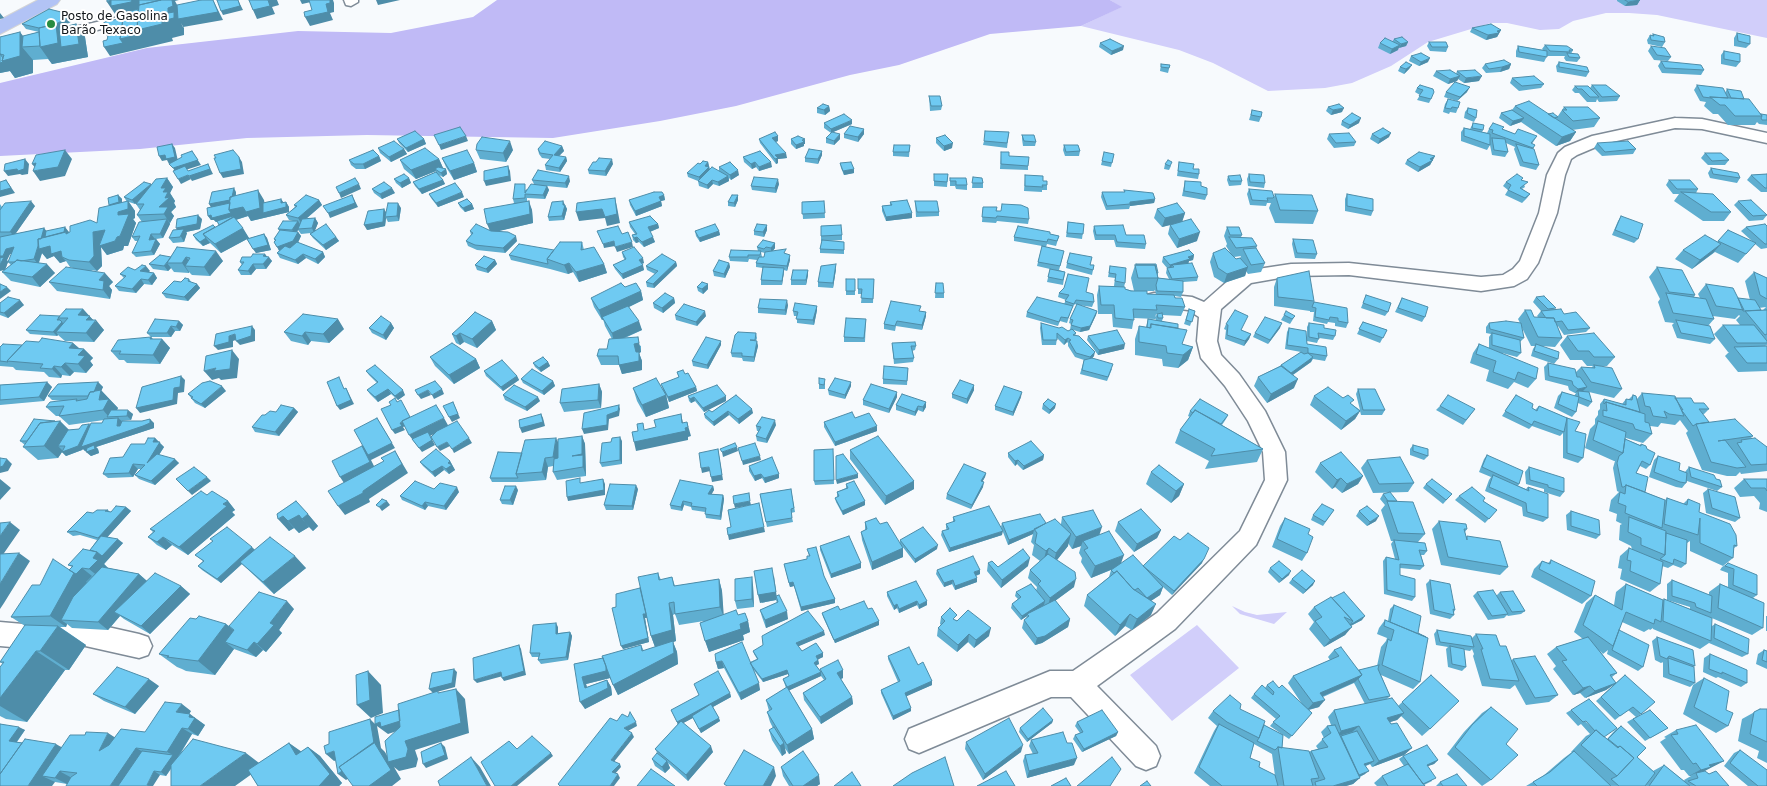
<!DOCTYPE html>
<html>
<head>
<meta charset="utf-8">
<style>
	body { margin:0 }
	canvas { display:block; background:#f7fafd }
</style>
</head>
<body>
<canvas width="1767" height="786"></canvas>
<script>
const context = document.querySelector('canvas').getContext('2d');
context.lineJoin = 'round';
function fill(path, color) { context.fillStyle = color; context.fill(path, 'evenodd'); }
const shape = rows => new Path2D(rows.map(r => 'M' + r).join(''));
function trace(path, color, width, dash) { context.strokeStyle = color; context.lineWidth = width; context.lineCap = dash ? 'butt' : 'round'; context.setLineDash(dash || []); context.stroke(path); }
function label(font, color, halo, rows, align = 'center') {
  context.font = font + ' "DejaVu Sans",sans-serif'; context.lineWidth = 4; context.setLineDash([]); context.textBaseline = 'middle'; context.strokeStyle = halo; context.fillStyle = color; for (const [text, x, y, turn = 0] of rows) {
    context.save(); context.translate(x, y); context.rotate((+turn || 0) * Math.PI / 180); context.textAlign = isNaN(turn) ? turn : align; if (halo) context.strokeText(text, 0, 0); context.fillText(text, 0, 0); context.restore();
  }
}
fill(shape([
	[1110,0,1767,0,1767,38,1657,15,1629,13,1606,13,1573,21,1559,29,1540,30,1507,23,1491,23,1428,42,1391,66,1352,83,1325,88,1268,91,1213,63,1179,50,1081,26,1121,7],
	[1232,606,1245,612,1257,615,1287,612,1274,624,1240,614],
	[1197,625,1239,668,1172,721,1130,675]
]), '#d1cefa');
fill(shape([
	[497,0,1110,0,1122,7,1081,26,990,34,899,65,850,75,736,106,660,121,553,138,367,135,247,138,140,149,0,156,0,83,147,48,298,31,391,33,473,17]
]), '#c0baf6');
const minor = shape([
	[344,0,358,0,358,2,351,6,346,5,344,0],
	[132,14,139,18,137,21,0,52,0,44,132,14],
	[1675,118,1702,119,1767,133,1767,143,1702,129,1675,128,1603,144,1577,155,1571,159,1565,175,1557,213,1538,263,1527,279,1514,286,1481,291,1349,275,1291,276,1251,283,1221,309,1217,341,1221,355,1239,374,1265,411,1285,452,1287,480,1256,545,1175,629,1097,686,1156,746,1160,756,1156,766,1146,770,1136,766,1071,697,1051,697,919,753,909,749,905,739,909,729,1050,671,1073,671,1157,613,1240,531,1265,480,1263,452,1248,421,1225,386,1201,358,1197,341,1199,317,1188,310,1147,305,1144,300,1147,295,1154,293,1192,297,1204,302,1238,272,1291,264,1349,263,1481,277,1503,275,1513,269,1520,261,1539,213,1547,175,1558,153,1565,147,1592,136,1675,118],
	[81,621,139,634,148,637,152,646,148,655,139,658,81,645,23,648,0,646,0,622,23,624,81,621]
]);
const major = shape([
	[38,0,60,0,57,4,0,34,0,20,38,0]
]);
trace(minor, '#7f8b97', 3);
trace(major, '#d4d5d6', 2);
fill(minor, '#fff');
fill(major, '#b2c3f5');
fill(shape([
	[1617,0,1640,0,1637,5,1625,6,1617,1],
	[76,19,60,28,76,24,85,37,88,57,52,64,48,59,33,60,33,73,15,78,10,71,0,73,0,37,23,36,39,32,26,29,22,24],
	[1472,28,1501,30,1497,37,1486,40,1470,32],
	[1737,33,1750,44,1746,48,1734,46,1734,38],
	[1653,34,1665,42,1662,47,1648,44,1647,40,1650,35,1652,36],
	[1394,39,1408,42,1406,46,1398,48,1398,50,1390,54,1378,48,1380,43,1392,42],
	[1429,42,1448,47,1446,52,1430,51,1427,46],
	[1100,43,1123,50,1111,55,1099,47],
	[1545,45,1573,50,1571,54,1580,58,1577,62,1566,61,1564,58,1565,56,1547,56,1544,62,1516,57,1516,51,1518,46,1543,50,1542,49],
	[1651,46,1671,57,1668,61,1654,60,1648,51],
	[1724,51,1740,62,1736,67,1721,64,1721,55],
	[1411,56,1428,62,1419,66,1409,61],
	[1661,61,1704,70,1701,75,1662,73,1658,66],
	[1559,62,1589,72,1586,77,1557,72,1556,66],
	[1161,64,1170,65,1168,73,1160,71],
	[1485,64,1511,64,1509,69,1500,72,1486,73,1482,68],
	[1412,65,1409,69,1404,74,1398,71,1400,67],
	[1436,71,1456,74,1457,71,1479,81,1464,83,1458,79,1457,81,1448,84,1433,76],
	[1512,78,1544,84,1541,88,1519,91,1510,83],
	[1592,85,1620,96,1617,101,1599,102,1597,99,1596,102,1587,102,1579,93,1575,93,1572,90,1575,86,1590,88],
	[1697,85,1725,93,1727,89,1744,99,1761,114,1767,115,1767,125,1759,124,1757,122,1755,125,1728,125,1718,114,1713,114,1704,106,1706,102,1700,101,1694,90],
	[1417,88,1433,89,1431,99,1429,103,1417,100,1420,95,1415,92],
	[1446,92,1467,92,1457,101,1444,97],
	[929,96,942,106,941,110,930,111],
	[1448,99,1458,108,1456,113,1450,112,1449,114,1443,112,1445,104],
	[829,106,830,111,825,115,817,113,817,108],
	[1515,106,1558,116,1564,107,1600,118,1594,127,1572,130,1576,132,1570,141,1556,146,1521,122,1510,126,1499,118,1501,113,1512,110],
	[1328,107,1342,112,1331,115,1326,111],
	[1468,108,1476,118,1474,122,1464,118,1465,112],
	[1252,110,1261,117,1259,122,1249,120],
	[1342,121,1359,123,1348,129,1341,125],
	[824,123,852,124,833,132,840,139,834,145,826,143,826,138,831,133,824,128],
	[1473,123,1483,130,1482,132,1487,133,1489,129,1502,129,1515,134,1537,136,1532,144,1535,145,1533,148,1539,165,1536,170,1520,166,1514,149,1515,147,1506,143,1508,152,1505,157,1492,155,1490,145,1487,150,1461,141,1461,132,1464,128,1470,129],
	[1009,132,1007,148,983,145,984,141],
	[844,134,864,134,858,142,844,138],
	[1329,134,1356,142,1354,146,1334,148,1327,139],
	[1372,134,1389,137,1378,144,1370,139],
	[1022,135,1036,142,1035,146,1023,146,1022,139],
	[778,136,778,141,776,142,787,158,778,159,778,163,776,164,760,143,759,139],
	[936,138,952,148,944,151,936,143],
	[397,139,424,139,426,144,408,152,399,143],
	[791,139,805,144,804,144,804,146,796,149,791,144],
	[1597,143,1636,149,1633,154,1602,156,1594,148],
	[910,145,909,157,893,156,893,152],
	[1064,145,1080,151,1079,156,1065,156,1063,150],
	[562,146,564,151,559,156,566,157,567,161,560,172,546,170,545,165,550,159,542,158,539,154,538,149],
	[378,148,404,149,407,154,391,162,380,153],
	[476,150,513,150,506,162,480,159],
	[822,151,822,155,818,164,805,162,805,158],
	[1001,152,1028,166,1028,170,1000,169],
	[1705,153,1729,160,1725,165,1708,165,1701,158],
	[1114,154,1111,167,1101,165,1102,161],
	[379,156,381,161,365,169,356,169,351,165,349,160],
	[1435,156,1430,165,1418,172,1405,164,1407,160],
	[743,157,772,167,759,171,756,167,752,169,744,162],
	[442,158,474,163,477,172,454,180,446,167],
	[439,159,443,168,442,168,446,169,447,174,443,177,439,175,443,180,445,184,422,194,415,186,413,182,436,172,436,171,416,179,404,169,400,160],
	[708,162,710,169,719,171,719,167,739,175,731,180,729,178,729,181,719,186,713,184,708,189,699,186,698,181,688,177,687,173,700,164],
	[1179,162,1193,169,1199,174,1198,179,1177,176],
	[840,163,854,169,854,173,844,175,841,168],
	[613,164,606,176,589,174,588,170],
	[1165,164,1171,166,1169,170,1164,169],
	[1711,168,1740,178,1737,183,1710,178,1708,173],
	[934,174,948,174,947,187,934,186],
	[1249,174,1265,183,1264,188,1248,186,1247,179],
	[1767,174,1767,192,1761,192,1747,180,1751,175],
	[1025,175,1043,181,1047,185,1047,190,1042,190,1042,192,1024,191],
	[1228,176,1242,181,1241,185,1229,186,1227,180],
	[973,177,983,183,983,188,972,188],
	[167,178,173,187,170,193,175,201,174,203,176,207,171,212,174,216,170,223,170,224,163,238,156,239,160,244,154,255,136,257,132,253,138,241,135,241,132,237,142,222,137,215,140,210,136,204,137,203,135,204,129,202,135,211,135,218,133,219,136,223,128,246,124,246,123,250,107,255,101,247,102,266,97,271,91,270,113,282,109,286,112,290,110,299,57,291,49,282,73,268,70,267,66,261,60,263,54,256,47,259,42,253,39,263,55,273,40,287,11,281,2,272,11,265,8,262,12,254,10,254,7,260,8,262,5,270,0,237,0,204,2,207,35,206,15,234,44,228,46,231,69,232,69,233,97,223,118,195,122,199,122,203,127,202,124,197],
	[409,178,411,183,402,188,396,183,394,179],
	[950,178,967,185,967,190,956,189,955,186,950,186],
	[532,180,570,181,567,188,547,186,549,190,545,199,527,198,527,201,532,210,533,223,498,231,517,241,505,253,477,250,468,246,466,241,471,235,470,231,489,230,514,203,513,199,527,189,527,191,534,184],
	[1522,180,1525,187,1522,189,1530,194,1527,198,1522,203,1505,195,1508,190,1503,186,1506,182],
	[1669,180,1698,189,1696,193,1731,212,1724,221,1703,221,1674,201,1679,194,1673,194,1666,185],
	[1185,181,1207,195,1205,200,1182,196],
	[779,184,776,193,752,190,751,186],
	[372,189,395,193,382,199,374,193],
	[1249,189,1274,197,1275,194,1318,211,1313,224,1275,223,1269,208,1271,203,1267,203,1266,206,1250,205,1247,194],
	[1124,190,1155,199,1154,203,1130,206,1129,209,1106,210,1101,197,1102,192,1124,192],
	[236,192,236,196,264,200,264,203,286,202,289,207,289,212,251,221,248,216,236,220,249,238,247,239,264,234,267,238,271,250,256,253,247,239,221,253,210,243,203,246,196,240,193,235,215,227,219,225,218,222,216,222,214,220,211,220,208,216,211,207],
	[429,194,464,197,438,207,431,198],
	[1347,194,1373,211,1371,216,1345,211,1345,199],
	[664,195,665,200,661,201,662,206,636,216,630,205,629,200],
	[738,195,738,200,735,207,728,206,728,202],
	[319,200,322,205,306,219,315,218,318,223,315,230,336,237,339,241,326,250,313,238,310,234,311,233,301,234,298,230,297,232,298,232,301,236,298,243,323,252,325,257,318,264,306,258,298,264,280,258,277,253,279,251,274,239,280,231,278,229,293,221,289,220,286,215,295,207,294,205],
	[824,201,825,218,803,219,802,202],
	[915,201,939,212,939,216,916,217],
	[1738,201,1767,215,1763,220,1749,221,1734,205],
	[890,202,912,218,886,221,882,211,882,206,890,205],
	[458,203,472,204,474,209,465,212,460,207],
	[564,205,565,205,567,209,564,220,549,221,548,217],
	[983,207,1029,219,1028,224,997,221,996,223,982,222],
	[401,208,399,221,388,222,386,218,385,226,367,230,384,209,386,213],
	[1157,209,1185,213,1182,222,1197,241,1177,248,1168,234,1170,225,1181,222,1162,227,1154,218],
	[1621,216,1638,239,1634,243,1612,235,1618,221],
	[202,219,200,229,186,232,187,233,184,242,173,243,169,238,177,230],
	[629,222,658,224,659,228,650,232,655,242,644,247,639,242,636,243,633,240,632,235,635,234,630,227],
	[1068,222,1084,224,1082,239,1066,237],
	[767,225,767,230,764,237,754,235,754,231],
	[821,226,842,235,842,240,828,241,844,242,844,254,820,253,820,249,822,241,821,241],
	[1094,226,1126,235,1146,244,1145,249,1116,247,1114,240,1095,240,1093,231],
	[1767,226,1767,248,1761,249,1755,244,1738,263,1715,252,1692,269,1675,259,1683,250,1717,242,1728,230,1753,242,1741,231,1746,227],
	[1227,227,1242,235,1241,237,1257,246,1256,248,1265,263,1261,272,1248,274,1246,271,1245,276,1224,283,1214,277,1210,262,1213,253,1231,254,1226,246,1227,244,1224,236],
	[1241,256,1240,258,1236,259,1234,257],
	[695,231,719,231,720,235,700,242,696,236],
	[1050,234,1059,236,1056,246,1047,244,1046,247,1063,256,1059,270,1065,272,1063,285,1047,282,1050,269,1037,266,1042,246,1014,241,1014,237],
	[1293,239,1317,254,1315,259,1295,258,1292,244],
	[582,242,584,250,604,264,607,273,579,282,573,272,568,274,550,269,511,260,509,255,554,250],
	[775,243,775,248,773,251,786,254,790,260,787,271,784,270,782,285,761,285,761,280,763,268,756,267,756,263,757,260,749,259,748,262,730,261,729,257,758,251,757,247],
	[761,252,765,253,764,257,762,257],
	[177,247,223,261,210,276,192,275,189,272,189,273,174,272,171,268,168,271,153,269,149,264,171,257],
	[622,252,644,263,642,264,644,270,623,279,615,269,613,265,625,260,623,257],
	[265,254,267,257,272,261,266,269,256,269,251,275,241,275,238,270,242,265,240,262,251,257],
	[1194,255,1193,260,1189,261,1188,264,1198,277,1197,281,1183,282,1183,292,1181,297,1174,296,1185,307,1181,316,1162,315,1163,318,1162,321,1178,328,1182,344,1193,347,1188,360,1178,368,1163,366,1162,359,1135,355,1135,339,1139,326,1146,327,1148,319,1156,320,1155,318,1157,314,1156,314,1155,319,1134,318,1132,329,1113,327,1112,314,1098,314,1097,295,1099,286,1119,286,1114,286,1115,278,1108,277,1110,266,1125,283,1124,287,1125,289,1134,291,1131,278,1135,265,1158,273,1158,278,1169,279,1166,273,1167,268,1162,262,1163,257],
	[1155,290,1156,294,1147,294,1147,291,1154,291],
	[495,260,497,264,488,273,477,270,475,265],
	[676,262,677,266,654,288,647,287,646,282,655,274,647,270,646,266],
	[729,263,730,267,725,278,714,276,713,271],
	[1067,263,1094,265,1092,275,1066,268],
	[1657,267,1695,295,1694,297,1700,298,1698,294,1706,284,1738,298,1750,300,1745,281,1754,272,1767,278,1767,345,1765,346,1767,346,1767,371,1738,372,1725,356,1729,352,1728,352,1714,334,1723,325,1740,325,1736,320,1740,316,1739,315,1735,319,1713,316,1714,319,1708,326,1715,339,1710,344,1677,338,1672,325,1674,323,1665,322,1658,302,1660,299,1649,277],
	[1766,307,1763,310,1761,310,1759,308],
	[836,269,833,288,818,287,818,282],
	[135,270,150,271,148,272,154,273,157,278,152,285,144,284,136,293,119,291,115,286,124,278,120,274],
	[808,270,808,275,806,285,791,285,791,280],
	[1277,278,1348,323,1346,328,1335,326,1335,323,1328,322,1327,324,1313,321,1314,312,1310,312,1310,309,1310,311,1274,306,1274,287],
	[189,279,192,283,197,284,200,288,188,301,166,298,162,293,181,282],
	[855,279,855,295,846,295,846,291],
	[858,279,874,279,873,303,861,303,862,294,858,294],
	[936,283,944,293,944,298,935,298],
	[708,284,708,289,703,294,698,291,697,287],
	[625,287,641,291,643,300,629,307,642,330,625,338,641,346,641,352,639,353,642,361,642,370,622,374,619,365,601,365,597,356,607,349,612,339,605,326,603,319,602,320,594,307,591,298],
	[1086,292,1094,302,1092,307,1078,305,1097,311,1096,315,1089,330,1080,332,1073,330,1076,333,1075,336,1094,356,1092,358,1112,369,1107,381,1080,374,1084,360,1075,357,1068,346,1068,343,1067,342,1064,345,1057,338,1056,345,1042,345,1040,328,1041,323,1068,331,1070,330,1071,324,1069,323,1070,319,1077,305,1075,304,1072,308,1067,323,1060,321,1058,326,1026,317,1027,312,1064,304,1066,300,1058,297,1059,293],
	[1366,295,1388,312,1385,316,1361,308],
	[1536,297,1555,309,1564,314,1590,328,1586,332,1564,335,1558,326,1557,326,1562,338,1555,347,1542,346,1558,359,1554,364,1531,356,1533,349,1535,346,1531,346,1521,326,1524,338,1520,342,1521,353,1517,357,1502,353,1536,379,1528,388,1514,382,1508,389,1486,381,1489,370,1470,363,1473,353,1479,344,1489,348,1489,337,1491,334,1486,333,1486,327,1489,323,1520,323,1518,319,1525,310,1534,317,1539,318,1537,316,1541,311,1533,302],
	[674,298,675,303,663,313,654,308,653,303],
	[1402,298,1425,317,1422,322,1395,312],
	[0,303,24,305,8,318,0,315],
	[788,305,786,315,758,313,758,308],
	[817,306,817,310,814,325,797,323,797,316,794,316,793,311],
	[83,309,89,316,104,330,94,342,65,341,58,335,57,336,30,334,26,330,60,316],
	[1189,309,1195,311,1190,326,1184,324],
	[920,311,926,312,926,316,922,330,896,326,895,331,884,329,884,324],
	[675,315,706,316,697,326,676,320],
	[1284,315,1295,316,1290,324,1281,320],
	[866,319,865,342,844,342,844,337],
	[179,321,183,325,180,331,175,331,171,337,151,337,153,339,162,339,170,348,160,364,127,363,124,360,119,360,111,351,151,337,147,333],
	[492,321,496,330,477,348,464,342,460,345,456,343,452,334],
	[1363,322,1387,330,1380,343,1357,334],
	[391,323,394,328,386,340,372,333,369,328],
	[1309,323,1324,328,1335,336,1333,340,1319,338,1317,343,1307,341,1307,344,1327,356,1325,361,1313,359,1311,362,1293,375,1294,388,1267,403,1254,386,1258,377,1280,366,1301,352,1285,349,1287,332,1289,328,1307,338,1307,327],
	[1226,324,1251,334,1249,339,1244,346,1225,339,1226,330,1224,329],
	[1280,328,1268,344,1253,337,1255,333],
	[344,329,329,343,311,341,308,345,291,341,284,332],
	[756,333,757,338,756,341,758,346,754,362,743,361,742,358,732,357,731,353],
	[1088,336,1124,349,1098,355,1087,340],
	[1567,336,1615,357,1607,366,1600,366,1622,389,1614,398,1589,392,1592,402,1588,407,1578,403,1576,412,1572,417,1554,408,1558,396,1562,392,1574,396,1576,393,1575,393,1569,390,1568,386,1545,380,1544,367,1548,363,1576,372,1581,367,1591,368,1593,366,1587,366,1582,360,1570,360,1560,345],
	[39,342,73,343,79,348,84,349,93,358,90,361,93,365,86,373,74,372,70,376,62,375,61,378,49,377,44,372,16,370,13,367,0,366,0,347,22,345],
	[892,343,916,346,915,350,912,351,914,358,913,362,894,364],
	[721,345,708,369,693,366,692,361],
	[430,357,476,359,480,368,454,384,435,366],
	[548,362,550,366,541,372,535,367,533,363],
	[908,368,907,385,883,384,883,379],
	[366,371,405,395,398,400,391,394,378,402,370,394,367,390,377,383,369,375],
	[484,371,517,376,519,380,503,391,486,376],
	[677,372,685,374,696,387,697,391,669,402,666,395,669,408,646,417,637,401,633,388,663,389,661,384,679,378],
	[521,379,553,381,555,386,544,395,523,383],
	[47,382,52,387,44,401,0,405,0,385],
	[98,382,103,387,101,391,118,408,117,410,133,414,131,420,122,421,154,423,154,428,96,447,98,449,99,453,91,456,86,451,85,451,83,449,82,450,66,456,62,452,58,458,38,460,23,447,25,445,20,441,55,421,60,421,69,430,79,429,89,424,90,425,102,423,104,420,69,425,59,416,56,416,46,407,63,401,52,400,48,396],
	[825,383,825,389,819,389,819,384],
	[599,384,602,392,601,408,564,412,560,403],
	[974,385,974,390,967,404,952,398,952,394],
	[851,386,845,399,829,395,828,390],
	[1358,389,1385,410,1382,415,1361,415,1360,411,1355,419,1341,430,1310,405,1314,396,1343,398,1360,410,1356,394],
	[226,391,205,408,195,403,188,394],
	[1642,393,1675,398,1694,403,1709,409,1704,414,1702,414,1709,422,1753,436,1750,439,1767,447,1767,471,1741,474,1740,472,1736,476,1727,476,1702,470,1686,433,1688,431,1680,420,1675,425,1661,423,1658,427,1650,426,1652,434,1643,443,1626,438,1626,436,1625,439,1640,445,1641,444,1650,465,1646,469,1640,466,1636,473,1645,492,1665,500,1667,498,1683,504,1688,499,1699,512,1737,546,1734,548,1733,558,1723,566,1690,551,1690,541,1687,543,1686,564,1681,568,1673,565,1668,568,1662,566,1660,584,1650,592,1620,579,1622,569,1618,568,1620,556,1629,548,1632,549,1631,546,1619,540,1620,525,1622,524,1616,521,1617,514,1609,511,1611,500,1619,492,1617,491,1613,468,1615,461,1614,461,1585,448,1590,429,1595,424,1595,419,1598,415,1598,411,1600,409,1600,404,1604,399,1622,404,1626,399,1628,400,1633,395,1637,399],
	[503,395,540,401,527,411,505,400],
	[736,395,753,413,739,424,729,415,714,426,705,418,704,414,712,412],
	[1516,395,1535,410,1539,406,1567,418,1575,431,1583,458,1578,463,1563,458,1563,433,1560,436,1532,426,1529,429,1502,416],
	[688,396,726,401,704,412,695,401,691,403,689,401],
	[897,397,889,413,863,405,863,400],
	[1021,397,1013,416,995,410,995,406],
	[926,402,926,407,923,412,918,410,915,416,896,410,896,405],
	[1043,404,1055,408,1049,414,1042,409],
	[1440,406,1475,409,1463,425,1436,410],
	[294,408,298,412,279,436,255,432,252,427,265,415,276,412],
	[1190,411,1228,415,1226,419,1222,425,1263,449,1257,462,1205,469,1209,461,1175,443,1180,430,1190,417,1188,416],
	[824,422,877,431,835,446,824,427],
	[776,425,767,443,757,441,756,436,759,431,757,431,756,426],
	[582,436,585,444,586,476,557,480,553,472,553,466,548,467,546,480,521,482,492,482,490,478,522,453],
	[155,438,164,447,159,455,179,463,155,485,139,479,135,475,141,469,138,469,133,477,108,478,103,474,123,457],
	[622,441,622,464,602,467,600,463],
	[1413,445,1428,456,1424,460,1410,455,1410,449],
	[833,449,834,484,815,485,814,481],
	[850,450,914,481,914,489,885,505,850,459],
	[1008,453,1044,455,1043,460,1023,470,1017,464,1015,466,1008,457],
	[1487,455,1519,484,1518,486,1526,489,1528,487,1548,518,1543,522,1523,516,1522,507,1485,491,1489,480,1491,477,1479,472,1484,459],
	[1658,456,1679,470,1685,472,1689,467,1716,479,1722,487,1717,491,1687,481,1686,483,1682,488,1676,487,1649,477,1654,460],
	[1367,460,1414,483,1408,492,1373,493,1361,468],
	[450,461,455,470,449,474,444,470,435,477,423,466,420,462],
	[1320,463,1363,476,1358,484,1342,493,1335,487,1332,489,1315,472],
	[749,466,779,478,765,483,762,478,755,481,749,471],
	[1529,467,1564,492,1560,497,1544,492,1544,489,1526,484,1525,472],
	[1151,472,1184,484,1179,496,1171,503,1146,484],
	[986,473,985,477,982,482,983,487,971,509,946,499,947,494],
	[1744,479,1767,479,1767,512,1759,509,1760,503,1754,496,1740,497,1734,488],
	[846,484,865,505,843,515,836,502,835,498,837,497,837,492,846,488],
	[1426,484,1452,494,1443,504,1423,488],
	[713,486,714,490,711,494,723,495,724,499,721,520,706,518,705,512,692,510,691,507,684,505,682,511,671,509,670,505],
	[638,489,633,510,606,510,604,505],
	[791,489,795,512,791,513,793,522,767,527,760,494],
	[1708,489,1740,518,1735,522,1706,513,1703,493],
	[518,490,513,505,502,504,500,500],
	[459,492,446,510,428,506,425,510,402,500,400,496],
	[1383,494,1396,502,1425,534,1418,542,1427,551,1424,555,1421,555,1424,566,1420,570,1400,568,1400,575,1415,597,1412,601,1384,594,1383,561,1386,557,1395,559,1391,544,1393,541,1391,541,1381,510,1385,505,1380,499],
	[207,495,228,501,235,510,232,512,235,515,188,555,172,545,166,550,157,545,148,537,153,532,150,529],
	[1459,496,1483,501,1497,510,1485,523,1455,500],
	[296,501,318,526,313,531,309,527,299,533,294,528,289,531,277,514],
	[126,507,131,511,107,537,123,543,104,564,108,568,139,574,147,581,181,586,190,594,150,634,124,619,120,616,108,630,72,628,67,624,66,627,60,627,86,645,69,670,65,670,27,722,6,719,0,716,0,667,3,664,0,662,25,626,11,617,40,585,69,570,72,567,68,565,90,550,97,540,80,535,73,536,67,532,93,513,108,510,110,512],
	[1334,510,1323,526,1311,520,1313,515],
	[1359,511,1376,521,1367,526,1356,516],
	[1571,511,1600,535,1596,539,1567,530,1566,515],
	[953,517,1002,535,949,552,941,535,942,531,947,530,946,528,946,524,953,522],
	[1062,517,1100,535,1121,563,1144,566,1202,563,1172,595,1163,587,1160,595,1151,601,1151,615,1132,630,1125,626,1115,636,1084,606,1087,595,1109,577,1111,570,1091,578,1081,562,1082,558,1079,553,1081,546,1072,549,1068,543,1068,546,1057,560,1074,587,1055,601,1070,619,1068,627,1042,643,1035,645,1022,628,1024,620,1026,619,1027,616,1021,620,1011,608,1012,604,1018,599,1015,596,1016,592,1036,591,1037,587,1028,578,1030,570,1040,561,1032,555,1034,545,1031,542,1033,534,1008,545,1001,527,1002,523,1061,524],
	[1285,518,1308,534,1307,553,1302,561,1272,547,1280,526],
	[1439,521,1467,529,1465,532,1466,537,1467,536,1508,567,1500,575,1441,565,1432,529],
	[865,522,880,524,900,544,900,540,937,549,915,563,902,546,903,548,903,557,872,570,862,540,861,532,865,530],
	[1118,522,1161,530,1157,538,1134,552,1115,531],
	[213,541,255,550,306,568,274,594,242,564,221,583,202,570,198,566,203,561,195,555],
	[820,546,861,563,861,568,831,578,820,550],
	[807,549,824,576,835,599,835,603,801,611,794,586,790,587,784,564,807,559,809,556],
	[1551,560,1591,596,1582,604,1531,577,1534,569,1542,561,1548,563],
	[988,563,998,567,1028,566,1001,588,987,571],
	[1728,563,1757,595,1753,598,1763,628,1752,635,1707,616,1706,616,1712,626,1715,624,1748,654,1742,657,1709,643,1700,649,1653,629,1653,628,1650,630,1649,629,1644,632,1622,622,1619,630,1643,667,1638,671,1607,654,1608,650,1603,654,1599,650,1617,673,1612,677,1616,683,1625,675,1641,714,1637,717,1668,728,1645,741,1627,722,1636,717,1628,710,1615,720,1596,701,1615,684,1606,690,1585,698,1580,693,1573,695,1553,669,1556,666,1547,654,1556,647,1583,639,1574,632,1586,603,1595,595,1614,605,1616,592,1626,584,1663,600,1664,599,1690,609,1690,607,1667,600,1667,584,1672,580,1709,595,1709,592,1720,584,1728,587,1728,573,1720,570,1722,567],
	[1270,568,1289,575,1279,583,1268,572],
	[937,570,980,574,976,576,977,582,955,590,952,584,944,587,936,574],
	[658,573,661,580,672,577,675,586,719,579,722,591,723,615,738,615,748,621,750,632,743,635,744,640,709,652,700,623,704,621,679,625,675,614,673,615,676,641,673,642,677,652,678,664,618,695,610,678,586,684,587,687,607,680,611,687,612,695,585,709,574,664,603,658,641,645,644,651,655,647,651,636,647,618,645,618,649,642,623,649,616,607],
	[1292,579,1313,585,1303,594,1289,583],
	[1430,580,1455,610,1454,612,1454,615,1450,619,1430,614,1426,584],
	[753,585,754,607,737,609,735,601],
	[887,592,927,601,927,605,919,609,917,605,899,613,897,608,894,610,887,596],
	[1477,592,1496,596,1500,592,1525,611,1521,614,1508,616,1507,615,1504,618,1488,620,1473,596],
	[777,596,788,619,766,628,762,617,760,610,777,603,776,600,760,603],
	[1332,598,1362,620,1351,626,1345,635,1324,647,1309,629,1314,622,1308,614,1314,607],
	[1394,605,1418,633,1420,682,1413,689,1381,675,1390,696,1387,699,1398,706,1431,675,1430,729,1422,736,1401,716,1397,720,1390,722,1412,748,1404,755,1372,767,1370,764,1366,766,1365,774,1360,777,1353,784,1346,786,1210,786,1194,773,1214,731,1217,726,1208,718,1213,711,1240,709,1264,725,1283,735,1270,726,1276,719,1251,698,1254,694,1265,688,1267,685,1279,688,1302,704,1288,683,1293,676,1330,660,1328,657,1334,650,1359,670,1377,666,1381,647,1386,641,1387,638,1377,634,1379,628,1385,620,1388,621,1390,609],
	[1354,683,1365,704,1334,710,1328,717,1331,725,1327,726,1321,732,1324,738,1316,746,1318,749,1311,751,1309,752,1282,748,1283,735,1289,739,1312,713,1309,710,1319,707,1323,697],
	[1254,744,1272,754,1275,776,1259,767,1250,758],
	[294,609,279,630,282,633,266,652,263,650,256,657,234,649,215,675,186,671,182,669,177,667,159,654,196,619,226,624,229,626],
	[868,609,879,621,879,625,835,643,823,617,822,613,840,610],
	[1766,616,1767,616,1767,631,1766,631],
	[941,617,956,620,989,636,974,648,968,642,957,652,937,636,938,628,941,625,940,624],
	[558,627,558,633,570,632,572,636,568,660,541,664,538,660,539,657,532,657,530,653],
	[1437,630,1472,638,1476,634,1500,646,1511,661,1513,659,1558,695,1549,702,1526,705,1515,685,1510,689,1482,686,1473,656,1474,654,1472,649,1470,651,1464,650,1466,667,1462,671,1448,667,1446,649,1448,647,1436,645,1434,634],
	[825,635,798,646,802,651,823,653,823,657,818,659,819,664,816,665,821,672,820,669,843,670,843,678,841,679,852,697,853,704,821,724,804,700,803,693,824,680,821,676,789,690,812,729,814,739,789,754,784,747,786,753,782,756,772,740,769,730,773,728,770,722,767,712,769,711,766,700,786,688,783,679,789,676,788,674,763,682,753,669,760,690,741,700,724,668,718,669,716,662,750,662,757,659,754,654,753,651],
	[1657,637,1695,666,1693,667,1695,683,1690,687,1663,677,1663,662,1665,661,1661,663,1655,660,1652,641],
	[1764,650,1767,651,1767,669,1756,664,1758,654],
	[1710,654,1747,683,1741,687,1718,677,1716,678,1703,672,1704,658],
	[888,656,918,665,932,681,932,685,906,696,911,711,893,720,881,693,881,690,898,682,888,659],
	[1704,678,1726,710,1728,726,1716,733,1683,714,1693,685],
	[159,686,135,714,104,701,93,694],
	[730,693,731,697,713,707,720,721,701,733,693,718,683,723,713,752,688,781,668,763,670,768,665,773,655,766,652,759,658,754,655,749,678,724,671,710],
	[1491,707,1506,744,1491,780,1482,786,1447,754,1464,732,1482,713],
	[1760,709,1767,709,1767,763,1757,758,1759,751,1738,741,1742,719],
	[1571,710,1607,739,1615,730,1621,726,1637,757,1653,771,1664,765,1685,782,1684,780,1691,776,1689,776,1684,770,1681,770,1660,742,1666,738,1664,737,1676,730,1724,761,1703,771,1709,774,1729,786,1526,786,1543,776,1564,758,1572,752,1571,752,1586,736,1590,734,1581,724,1578,726,1566,713],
	[191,711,189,714,205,725,198,736,192,734,181,753,259,763,289,743,301,752,308,747,320,756,342,783,339,786,258,786,251,775,171,769,166,776,160,775,67,784,55,782,0,786,0,724,25,730,17,742,62,747,145,732],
	[1053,720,1052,723,1027,742,1019,732,1020,728],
	[1077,722,1118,732,1116,736,1082,752,1073,739,1075,735,1080,733,1075,726],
	[1031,740,1074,765,1027,778,1023,761,1025,755,1033,754,1029,746],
	[966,742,1021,752,983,780,965,749],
	[1740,750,1767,786,1748,786,1724,766,1734,753],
	[1403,756,1438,760,1434,764,1427,766,1432,781,1424,785,1425,786,1377,786,1374,783,1382,776,1404,766,1399,759],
	[781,767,820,784,817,786,789,786,783,776],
	[1440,782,1467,786,1436,786]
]), '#5faed0');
fill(shape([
	[111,0,142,0,162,21,168,13,168,8,170,0,179,0,175,1,182,14,213,0,223,20,183,27,181,23,184,28,184,35,172,38,173,41,110,56,104,47,120,39,120,19,116,14,115,14,107,2],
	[238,0,243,10,223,15,221,11],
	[268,0,277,0,279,5,272,7,275,14,257,19,253,10],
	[300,0,320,0,302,4],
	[330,0,333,0,334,3,334,12,330,13,333,20,310,26,305,17,326,4],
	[376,0,400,0,378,5],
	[1640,0,1637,5,1625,6,1628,2],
	[0,13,4,18,0,19],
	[73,15,76,19,59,28,76,24,85,37,88,57,52,64,40,47,46,30],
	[1501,30,1497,37,1486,40,1488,35,1497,31],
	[20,32,31,46,22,47,33,60,33,73,15,78,10,71,0,73,0,63,2,61],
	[109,32,111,42,105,33],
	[1408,42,1406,46,1399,48,1401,44],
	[1400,45,1398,50,1390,54,1392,49],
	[1124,46,1123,50,1111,55,1112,51],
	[1430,58,1428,62,1419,66,1421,62],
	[1511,64,1509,69,1500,72,1502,67],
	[1412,65,1409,69,1404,74,1406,69],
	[1460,76,1457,81,1448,84,1450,79],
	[1482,76,1479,81,1464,83,1466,78],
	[1470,87,1467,92,1457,101,1460,97],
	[829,106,830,111,825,115,824,110],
	[1344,108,1342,112,1331,115,1333,110],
	[1361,118,1359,123,1348,129,1350,125],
	[1524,118,1521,122,1510,126,1513,121],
	[852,120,852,124,831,133,831,129],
	[864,129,864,134,858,142,858,137],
	[1576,132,1570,141,1556,146,1562,137],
	[1391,133,1389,137,1378,144,1380,139],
	[840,134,840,139,834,145,834,141],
	[466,136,468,141,441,150,439,145],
	[778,136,778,141,773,143,772,138],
	[424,139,426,144,408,152,406,148],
	[805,139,805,144,804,144,804,146,796,149,796,145],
	[510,141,513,150,506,162,503,153],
	[953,143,952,148,944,151,944,146],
	[172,144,175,148,178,161,169,164,167,160,162,161,159,156],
	[562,146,564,151,556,159,554,155],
	[404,149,407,154,391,162,389,157],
	[65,150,72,159,65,176,40,181,33,171,38,171,32,164],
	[192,151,201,165,176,173,173,168],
	[822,151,822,155,818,164,818,159],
	[786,153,787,158,778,159,778,163,776,164,775,155],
	[379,156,381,161,365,169,363,164],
	[1435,156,1430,165,1418,172,1420,167,1430,159],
	[239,157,242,162,244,174,223,178,220,173],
	[566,157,567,161,560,172,559,168],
	[25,159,29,164,28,174,22,175,20,174,8,176,4,171],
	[439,159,443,168,437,170,435,169,436,171,416,179,411,170],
	[612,159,613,164,606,176,605,171],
	[708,162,710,172,700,181,699,177,705,166],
	[755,162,756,167,752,169,751,164],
	[771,162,772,167,759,171,759,167],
	[474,163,477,172,454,180,450,171],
	[208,164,213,174,192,181,189,176],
	[508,166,510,171,511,181,486,186,484,181],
	[446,169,447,174,443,177,441,173],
	[854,169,854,173,844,175,843,171],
	[738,170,739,175,731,180,730,175],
	[188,175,191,179,181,184,178,179],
	[569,176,570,181,567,188,565,183],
	[728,176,729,181,719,186,718,182],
	[167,178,173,187,170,193,175,201,174,203,176,207,171,212,174,216,170,223,159,207,161,188],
	[409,178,411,183,402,188,400,183],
	[778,179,779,184,776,193,775,188],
	[6,180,15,193,0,197,0,191],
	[443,180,445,184,422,194,419,189],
	[712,180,713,184,708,189,707,185],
	[151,184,154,189,135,204,132,200],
	[359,184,361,189,341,198,339,193],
	[547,186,549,190,545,199,543,195],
	[234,188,236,192,235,204,243,207,248,216,235,220,233,217,216,222,214,220,211,220,208,216,212,209,209,204],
	[392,188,395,193,382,199,380,194],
	[258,190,264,200,266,212,281,203,281,199,284,203,286,202,289,207,289,212,251,221,246,212],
	[462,192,464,197,438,207,436,203],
	[118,195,122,199,122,206,112,209,109,205],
	[352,195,358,207,330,218,328,213],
	[664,195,665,200,661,201,662,206,636,216,635,211,659,197],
	[738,195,738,200,735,207,734,203],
	[615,198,617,207,620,223,607,226,605,218,579,221,576,212],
	[1155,199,1154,203,1130,206,1130,202],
	[319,200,322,205,301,223,298,218],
	[31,201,35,206,14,236,10,232],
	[128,201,135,211,135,218,133,219,136,223,128,246,124,246,123,250,107,255,101,247,102,266,97,271,89,262,94,256,93,232,105,230,112,239,100,241,100,245,115,241,117,237,120,236,125,224,118,215,118,212,128,209],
	[529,201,532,210,533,223,491,233,487,224],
	[563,201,567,209,564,220,562,216],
	[398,203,401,208,399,221,397,216],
	[472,204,474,209,465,212,463,208],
	[384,209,387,214,385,217,386,218,385,226,367,230,364,225],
	[912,213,912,218,886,221,886,217],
	[1185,213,1182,222,1162,227,1165,218],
	[198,215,202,219,200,229,186,232,187,233,184,242,176,228],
	[315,218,318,223,314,233,312,228],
	[167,219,170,224,163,238,160,234],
	[298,221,301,226,295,234,292,230],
	[658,224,659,228,649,232,648,227],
	[767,225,767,230,764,237,763,232],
	[65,227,69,232,68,235,50,246,61,251,62,257,66,261,60,263,54,256,47,259,42,253,38,264,34,259,44,228,48,233],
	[243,228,249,238,221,253,215,244],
	[719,231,720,235,700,242,699,238],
	[298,232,301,236,296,246,280,252,277,247],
	[1200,232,1197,241,1177,248,1179,239],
	[151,234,155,239,149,240],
	[264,234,267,238,271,250,256,253,253,249],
	[516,236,517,241,505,253,503,248],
	[336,237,339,241,326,250,323,245],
	[637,237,639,242,636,243,634,238],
	[653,237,655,242,644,247,642,242],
	[206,238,210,243,203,246,200,242],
	[156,239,160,244,154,255,151,251],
	[614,241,615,246,604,248,603,244],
	[632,242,633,247,617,252,615,247],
	[775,243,775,248,771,253,771,248],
	[1721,244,1713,253,1692,269,1700,260],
	[14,247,19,252,10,254,7,260,8,262,5,270,0,271,0,256,6,249],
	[216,251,223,261,210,276,204,267],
	[323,252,325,257,318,264,315,259],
	[265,254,268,258,269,257,272,261,266,269,263,264,263,256],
	[303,254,306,258,298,264,295,260],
	[790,255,790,260,787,271,787,266],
	[1194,255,1193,260,1189,261,1188,264,1172,265,1171,269,1169,269,1170,265,1188,257],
	[186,257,193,266,185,266,189,272,189,273,182,263],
	[643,258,644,263,640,264,639,260],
	[495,260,497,264,488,273,486,269],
	[676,262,677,266,654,288,653,284],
	[167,263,171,268,168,271,164,266],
	[569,263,573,272,568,274,564,265],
	[729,263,730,267,725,278,724,274],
	[47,264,55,273,40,287,32,277],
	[253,264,256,269,251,275,248,271],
	[604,264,607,273,579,282,576,272],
	[836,264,836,269,833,288,833,283],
	[643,265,644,270,623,279,622,274],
	[146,266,150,271,144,276,140,271],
	[1248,267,1245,276,1224,283,1227,274],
	[784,268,784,272,782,285,782,281],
	[808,270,808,275,806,285,806,280],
	[105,273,113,282,109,286,112,290,110,299,103,290,99,280],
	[154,273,157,278,152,285,148,280],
	[141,279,144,284,136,293,132,289],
	[197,284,200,288,188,301,184,297],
	[708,284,708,289,703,294,702,289],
	[7,287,11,291,0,299,0,292],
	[641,291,643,300,602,320,599,310],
	[674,298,675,303,663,313,662,308],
	[20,300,24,305,8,318,4,313],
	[787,300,788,305,786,315,785,310],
	[817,306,817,310,814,325,813,320],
	[83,309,95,322,96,320,104,330,94,342,86,333,78,315],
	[705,311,706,316,697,326,696,322],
	[1097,311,1096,315,1089,330,1080,332,1081,328],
	[926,312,926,316,922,330,922,325],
	[59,319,66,326,56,332,58,335,57,336,53,332,57,320],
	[338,319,344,329,329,343,323,334],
	[179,321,183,325,180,331,176,327],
	[492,321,496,330,477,348,472,339],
	[639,321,642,330,614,342,612,333],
	[391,323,394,328,386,340,383,335],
	[1282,323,1280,328,1268,344,1270,340],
	[171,326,175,331,171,337,167,333],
	[252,326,255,330,255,341,240,345,236,341],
	[305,332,311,341,308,345,302,336],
	[460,333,464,342,460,345,456,336],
	[235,334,238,339,233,341,233,347,218,350,214,346,229,336],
	[1251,334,1249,339,1244,346,1245,341],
	[151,337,158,346,162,339,170,348,160,364,153,355,150,339],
	[638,337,641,352,639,353,642,361,642,370,622,374,619,365,636,353,634,344],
	[1068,338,1067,342,1064,345,1065,340],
	[721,341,721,345,708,369,707,365],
	[757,341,758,346,754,362,754,357],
	[73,343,82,351,84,349,93,358,90,361,93,365,86,373,78,364,69,348],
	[1125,344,1124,349,1098,355,1099,350],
	[1193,347,1188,360,1178,368,1183,355],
	[232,350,239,359,237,378,221,380,219,378,212,380,204,371,216,368],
	[1095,352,1094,356,1089,362,1090,357],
	[1313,357,1311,362,1288,378,1291,373],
	[476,359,480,368,454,384,449,375],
	[548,362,550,366,541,372,539,368],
	[65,363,74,372,70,376,61,367],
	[54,366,62,375,61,378,52,369],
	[181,376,185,380,184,392,178,393,177,404,140,413,136,408,174,388],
	[517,376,519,380,503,391,501,387],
	[1298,379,1294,388,1267,403,1271,394],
	[553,381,555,386,544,395,542,391],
	[47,382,52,387,44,401,39,397],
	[98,382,103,387,96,401,91,396],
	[851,382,851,386,845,399,845,395],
	[599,384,602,392,601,408,598,400],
	[974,385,974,390,967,404,967,399],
	[222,386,226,391,205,408,201,404],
	[696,387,697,391,669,402,668,397],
	[1587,387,1583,391,1578,391,1575,393,1578,389],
	[346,388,354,404,340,410,337,406],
	[388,389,391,394,378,402,375,397],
	[442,389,444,394,434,399,432,395],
	[101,390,118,408,113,417,109,417,103,410,99,400],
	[403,390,405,395,398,400,395,396],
	[428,390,431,395,421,399,418,395],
	[897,392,897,397,889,413,889,409],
	[1022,392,1021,397,1013,416,1013,412],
	[666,395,669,408,646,417,642,405],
	[726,396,726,401,704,412,703,408],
	[538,397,540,401,527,411,525,407],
	[694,397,695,401,691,403,690,399],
	[453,402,460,418,452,422,449,417],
	[926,402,926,407,923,412,923,407],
	[1056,404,1055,408,1049,414,1050,410],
	[619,405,620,409,619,416,609,419,608,430,584,434,582,429,607,415],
	[918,406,918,410,915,416,915,412],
	[294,408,298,412,279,436,275,432],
	[752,409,753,413,739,424,738,419],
	[128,410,133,414,131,420,127,416],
	[728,411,729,415,714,426,713,422],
	[1360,411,1355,419,1341,430,1346,421],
	[541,414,543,418,545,426,522,433,520,428],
	[681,414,683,423,685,428,687,422,691,436,688,437,688,440,636,451,634,442],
	[118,418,123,422,121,431,117,426],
	[377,418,395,448,371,460,376,470,346,486,340,477,362,446],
	[410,418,413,423,403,427,405,430,395,434,392,430,400,423],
	[444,418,449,427,430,436,435,445,422,452,409,435],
	[150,419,154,423,154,428,96,447,98,449,99,453,91,456,86,452,94,448,85,451,83,449,82,450,66,456,62,452,58,458,44,446,60,421,73,434,58,446,63,451,89,424,94,428,85,445],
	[775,420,776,425,767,443,766,439],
	[877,426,877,431,835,446,835,442],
	[582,436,585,444,586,476,583,467,572,456],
	[620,437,622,441,622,464,620,460],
	[155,438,164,447,151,467,147,463,153,442],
	[469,438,472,443,454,453,452,449],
	[556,438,560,446,557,466,553,457],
	[447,442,450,446,440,451,437,447],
	[737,447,738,451,723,457,722,452],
	[718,449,723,480,712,482,711,477],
	[395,451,408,473,369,499,370,502,345,515,338,506,363,491],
	[1044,455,1043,460,1023,470,1024,466],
	[760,456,761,460,743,465,742,461],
	[545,458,548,467,546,480,542,472],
	[7,459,12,464,8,471,0,473,0,467],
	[175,459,179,463,155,485,151,481],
	[1018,460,1017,464,1015,466,1015,461],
	[450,461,455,470,449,474,446,469,448,463],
	[133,464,138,469,133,477,129,473],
	[442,466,444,470,435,477,432,472],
	[709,467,710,471,702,473,701,468],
	[986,473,985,477,980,486,981,481],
	[761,474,762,478,755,481,754,476],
	[779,474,779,478,765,483,764,478],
	[858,474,858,478,837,484,836,480],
	[1363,476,1358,484,1342,493,1347,484],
	[207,477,211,481,192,495,188,491],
	[1341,478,1335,487,1332,489,1337,480],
	[0,479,11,488,0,500],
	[603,479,605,484,605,495,568,501,567,497],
	[914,481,914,489,885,505,886,496],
	[984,482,983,487,971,509,972,505],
	[1184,484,1179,496,1171,503,1176,491],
	[636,485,638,489,633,510,632,506],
	[516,486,518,490,513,505,510,500],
	[713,486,714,490,709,499,708,494],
	[457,487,459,492,446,510,444,506],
	[723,495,724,499,721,520,720,516],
	[228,501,235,510,232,512,235,515,188,555,179,547,223,504],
	[387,501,390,505,382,511,379,507],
	[683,501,684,505,682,511,681,507],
	[750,501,751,505,735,508,734,504],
	[865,501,865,505,843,515,842,511],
	[425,502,428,506,425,510,422,506],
	[126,507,131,511,103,542,98,538],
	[308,514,318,526,313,531,302,519],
	[299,515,309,527,299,533,288,521],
	[283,516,294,528,289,531,278,519],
	[1379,516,1376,521,1367,526,1370,522],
	[10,522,20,530,2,556,0,555,0,536],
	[764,527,765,532,729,540,728,535],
	[1102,527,1098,539,1083,541,1081,546,1072,549,1076,537],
	[1034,530,1033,534,1008,545,1009,540],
	[1161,530,1157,538,1134,552,1137,544],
	[1003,531,1002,535,949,552,950,548],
	[1071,534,1068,546,1053,565,1056,553],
	[163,537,172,545,166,550,157,542],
	[118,539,123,543,104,564,108,568,99,577,89,569,93,558,97,552],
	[938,545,937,549,915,563,915,559],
	[252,547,256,551,221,583,217,579],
	[903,548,903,557,872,570,872,562],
	[1049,548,1046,560,1043,563,1046,551],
	[19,553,30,561,4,603,0,609,0,584],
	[1124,555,1120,566,1091,578,1095,566],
	[295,556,306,568,274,594,263,582],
	[1030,558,1028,566,1001,588,1002,580],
	[1204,559,1202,563,1172,595,1174,591],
	[861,563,861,568,831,578,831,574],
	[82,568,92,576,86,582,89,584,61,620,67,624,66,627,50,616,74,573],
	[980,570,980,574,974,576,974,572],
	[1291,571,1289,575,1279,583,1282,579],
	[139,574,148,582,114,612,120,616,108,630,98,622],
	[774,576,777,599,776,596,776,600,760,603,758,595],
	[752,577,753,585,754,607,752,599],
	[977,578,977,582,955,590,955,586],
	[719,579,722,591,724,618,720,607],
	[1076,579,1074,587,1048,606,1050,598],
	[953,580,952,584,944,587,944,583],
	[1315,581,1313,585,1303,594,1306,590],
	[793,582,794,586,790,587,789,583],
	[181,586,190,594,150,634,141,626],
	[1163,587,1160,595,1143,606,1147,598],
	[835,599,835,603,801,611,801,607],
	[287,601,294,609,279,630,282,633,266,652,257,644,270,623],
	[917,601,917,605,899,613,899,609],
	[927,601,927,605,919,609,919,605],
	[1045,601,1044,605,1028,615,1027,614,1027,616,1021,620,1022,616],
	[669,603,673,615,676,641,673,642,677,652,678,664,618,695,613,685,655,647,651,636],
	[897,604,897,608,894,610,894,606],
	[1156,604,1151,615,1132,630,1137,619],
	[787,611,788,619,766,628,765,620],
	[643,614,647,614,649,617,645,618,649,642,623,649,621,646],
	[1130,614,1125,626,1115,636,1120,625],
	[1365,616,1362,620,1346,628,1350,625],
	[1070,619,1068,627,1042,643,1035,645,1037,638],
	[748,621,750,632,743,635,744,640,709,652,705,641,740,624],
	[879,621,879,625,835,643,834,640],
	[556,623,558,627,558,637,556,634],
	[226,624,243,638,225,642,234,649,215,675,198,661],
	[58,626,86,645,69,670,40,651],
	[1352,627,1345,635,1324,647,1330,640],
	[991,628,989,636,974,648,976,640],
	[824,631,825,635,797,647,796,643],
	[570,632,572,636,568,660,566,657],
	[969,634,968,642,957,652,958,645],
	[254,642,263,650,256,657,247,650],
	[519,645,521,649,526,675,504,681,502,678],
	[36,651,65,670,27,722,0,706,0,698],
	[823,653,823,657,817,660,816,656],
	[604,657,610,678,586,684,589,695,585,688,582,677],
	[818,660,819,664,815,666,814,663],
	[722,661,724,668,718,669,716,662],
	[454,669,457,672,455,687,433,693,429,689],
	[787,670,788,674,763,682,762,679],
	[843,670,843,678,838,680,837,673],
	[368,671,381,685,383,713,371,718,357,705],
	[501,672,503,676,477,683,474,680],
	[821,672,821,676,788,691,787,687],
	[1362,675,1355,682,1314,700,1320,693],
	[149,679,159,686,135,714,125,707],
	[607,680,611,687,612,695,585,709,580,702],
	[932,681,932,685,905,697,905,693],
	[759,683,760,690,741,700,739,693],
	[1616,683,1606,690,1585,698,1595,691],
	[1590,686,1580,693,1573,695,1583,688],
	[456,689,465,699,469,733,415,750,418,759,416,767,399,771,394,767,401,779,392,786,369,786,381,755,346,780,338,774,370,719,375,724,380,722,402,721,409,727,388,734,377,726,381,748,385,752,390,761,405,741],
	[730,693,731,697,678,726,677,722],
	[852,697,853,704,821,724,820,717],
	[1325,700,1319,707,1307,710,1313,703],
	[182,704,191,711,186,719,176,712],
	[911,708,911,711,893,720,893,716],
	[1404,713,1397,720,1380,725,1387,718],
	[190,714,205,725,198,736,188,729,189,717],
	[719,718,720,721,701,733,699,729],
	[1053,720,1052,723,1027,742,1028,739],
	[636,722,637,726,626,732,624,728],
	[1359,726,1352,732,1335,737,1341,731],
	[19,727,25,730,15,744,9,741],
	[182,728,192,734,166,776,161,772,173,755,167,752],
	[812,729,814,739,789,754,787,745],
	[1118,732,1116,736,1082,752,1084,749],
	[108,733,119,740,99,751],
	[632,733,634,737,613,763,611,760],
	[289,743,302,752,296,755],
	[441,743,445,747,448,759,426,768,423,764],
	[784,743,786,753,782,756,780,746],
	[56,744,73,754,61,772,72,778,67,784,55,778,42,776,55,782,52,786,28,786],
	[1023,745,1021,752,983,780,985,774],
	[711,746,713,752,688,781,686,775],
	[308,747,320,756,342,783,339,786,319,786],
	[136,748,147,754,126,786,110,786],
	[1412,748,1404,755,1372,767,1379,761],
	[334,751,342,758,334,761,326,754],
	[246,753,263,766,235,786,200,786],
	[551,753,553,756,517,786,511,786],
	[471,757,480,767,491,786,487,786],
	[1077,758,1074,765,1027,778,1029,771],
	[1438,760,1434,764,1423,768,1427,765],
	[667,761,670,768,665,773,662,767],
	[1374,761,1370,764,1361,767,1364,764],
	[1724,761,1699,774,1696,773,1689,776,1709,765],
	[620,764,621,767,614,775,612,772],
	[774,767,776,776,771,786,763,786],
	[154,771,160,775,153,786,149,786,147,785],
	[1369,771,1365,774,1352,780,1355,777],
	[618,774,620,778,614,786,610,786],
	[819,775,820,784,817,786,803,786],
	[1360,778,1353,784,1346,786,1333,786]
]), '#4e8da9');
const building = shape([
	[107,0,132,0,131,2,111,6,111,0,107,2,107,0],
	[139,0,161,0,139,5,139,0],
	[161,0,172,0,173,6,168,8,168,13,174,12,174,18,162,21,162,24,137,30,139,5,161,0],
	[201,0,213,0,218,12,178,19,177,5,201,0],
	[217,0,238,0,240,6,221,11,217,0],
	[249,0,268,0,270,6,253,10,249,0],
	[309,0,330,0,330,3,326,4,328,12,305,17,304,12,312,10,309,0],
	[1625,0,1640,0,1628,2,1625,0],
	[49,9,73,15,56,24,39,28,22,24,49,9],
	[138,9,137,30,140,34,120,39,124,13,138,9],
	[123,18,120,39,123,43,104,47,103,41,107,40,109,32,105,33,104,22,123,18],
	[56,24,58,43,40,47,39,28,56,24],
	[76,24,79,44,61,47,59,28,76,24],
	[1491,24,1501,30,1497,31,1499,33,1488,35,1472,28,1491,24],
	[20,32,20,56,2,61,4,55,0,54,0,37,20,32],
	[39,32,40,46,22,47,23,36,39,32],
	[1737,33,1750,36,1750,44,1738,41,1737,33],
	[1653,34,1664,37,1665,42,1651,40,1650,35,1654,36,1653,34],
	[1402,37,1408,42,1401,44,1394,39,1402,37],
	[1385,38,1400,45,1392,49,1380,43,1385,38],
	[1110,39,1124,46,1112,51,1100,43,1110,39],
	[1429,42,1446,42,1448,47,1432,47,1429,42],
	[1545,45,1567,46,1573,50,1569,50,1570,52,1550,51,1545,45],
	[1518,46,1547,51,1547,57,1519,52,1518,46],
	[1651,46,1665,48,1671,57,1657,55,1651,46],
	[1724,51,1740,54,1740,62,1724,59,1724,51],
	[1421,53,1430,58,1421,62,1411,56,1421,53],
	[1567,53,1578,54,1580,58,1569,57,1567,53],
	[0,54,3,58,2,61,3,62,0,63,0,54],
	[1504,60,1511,64,1502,67,1489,69,1485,64,1504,60],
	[1661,61,1701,65,1704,70,1665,68,1661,61],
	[1406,62,1412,65,1406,69,1400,67,1406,62],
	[1559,62,1587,67,1589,72,1559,67,1559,62],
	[1161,64,1170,65,1169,68,1161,67,1161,64],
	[1450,70,1460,76,1450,79,1436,71,1450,70],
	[1475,70,1482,76,1466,78,1457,71,1475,70],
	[1534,76,1544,84,1522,86,1512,78,1534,76],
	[1455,82,1470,87,1460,97,1446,92,1455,82],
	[1420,85,1433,89,1434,92,1431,99,1419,96,1423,90,1417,88,1420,85],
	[1592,85,1606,85,1620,96,1602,97,1592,85],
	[1697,85,1723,88,1728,98,1710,97,1711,98,1703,97,1697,85],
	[1575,86,1588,86,1599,97,1590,97,1582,89,1578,89,1575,86],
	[1727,89,1741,91,1744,99,1731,98,1727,89],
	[929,96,940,96,942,106,931,106,929,96],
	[1710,97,1749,99,1762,116,1735,116,1725,105,1720,105,1710,97],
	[1448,99,1460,102,1458,108,1452,107,1451,109,1445,108,1448,99],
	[1529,101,1576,132,1562,137,1515,106,1529,101],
	[823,104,829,106,824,110,817,108,823,104],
	[1339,104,1344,108,1333,110,1328,107,1339,104],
	[1564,107,1588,107,1600,118,1573,121,1562,110,1567,110,1564,107],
	[1468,108,1477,110,1476,118,1467,113,1468,108],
	[1252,110,1262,112,1261,117,1251,115,1252,110],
	[1512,110,1524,118,1513,121,1501,113,1512,110],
	[1352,113,1361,118,1350,125,1342,121,1352,113],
	[1553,113,1558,117,1554,118,1548,114,1553,113],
	[844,114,852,120,831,129,824,123,844,114],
	[1761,114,1767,115,1767,120,1762,120,1761,118,1762,116,1761,114],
	[1473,123,1484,125,1483,130,1472,128,1473,123],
	[1493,123,1504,127,1502,129,1515,134,1518,129,1537,136,1531,143,1535,145,1533,148,1492,133,1493,130,1489,129,1493,123],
	[850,126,864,129,858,137,844,134,850,126],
	[460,127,466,136,439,145,434,135,460,127],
	[1383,128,1391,133,1380,139,1372,134,1383,128],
	[1464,128,1490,134,1490,145,1464,136,1464,128],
	[415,131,424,139,406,148,397,139,415,131],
	[985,131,1009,132,1007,143,984,141,985,131],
	[775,132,778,136,772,138,786,153,775,155,778,158,775,159,759,139,775,132],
	[832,132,840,134,834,141,826,138,832,132],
	[1349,133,1356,142,1336,143,1329,134,1349,133],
	[945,135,953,143,944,146,936,138,945,135],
	[1022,135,1034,135,1036,142,1024,141,1022,135],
	[798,136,805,139,802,140,804,142,796,145,791,139,798,136],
	[482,137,510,141,503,153,476,150,477,144,482,137],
	[1492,138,1505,139,1508,152,1494,150,1492,138],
	[394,141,404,149,389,157,378,148,394,141],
	[545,141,562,146,554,155,566,157,559,168,545,165,553,155,540,153,538,149,545,141],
	[1628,141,1636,149,1605,152,1597,143,1628,141],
	[172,144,175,157,166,159,165,155,159,156,157,147,172,144],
	[1516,144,1534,149,1539,165,1523,162,1516,144],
	[894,145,910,145,909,152,893,152,894,145],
	[1064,145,1078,145,1080,151,1066,152,1064,145],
	[425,148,439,159,411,170,400,160,425,148],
	[809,149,822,151,818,159,805,158,809,149],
	[65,150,58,167,33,171,36,163,32,164,36,155,65,150],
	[233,150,239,157,241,169,220,173,214,158,216,158,214,155,233,150],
	[373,150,379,156,363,164,354,164,349,160,373,150],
	[467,150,474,163,450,171,442,158,467,150],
	[192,151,198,160,173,168,169,164,182,157,181,155,192,151],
	[760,151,771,162,759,167,755,162,751,164,743,157,760,151],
	[1001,152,1009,152,1009,156,1029,157,1028,166,1001,164,1001,152],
	[1104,152,1114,154,1112,163,1102,161,1104,152],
	[1419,152,1435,156,1430,159,1433,160,1420,167,1407,160,1419,152],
	[1705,153,1721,153,1729,160,1712,161,1705,153],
	[599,158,612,159,605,171,588,170,593,162,596,162,599,158],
	[25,159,24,169,18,171,17,169,4,171,5,164,25,159],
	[1168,160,1172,162,1170,166,1165,164,1168,160],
	[703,161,708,162,705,166,709,167,699,177,687,173,698,163,700,164,703,161],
	[730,162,738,170,730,175,719,167,730,162],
	[851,162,854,169,843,171,840,163,851,162],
	[1179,162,1194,164,1193,169,1199,169,1199,174,1178,171,1179,162],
	[208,164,210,169,189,176,188,175,178,179,173,171,185,166,188,171,208,164],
	[508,166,509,176,484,181,484,171,508,166],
	[438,167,446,169,441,173,435,169,438,167],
	[712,167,728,176,718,182,712,180,707,185,698,181,712,167],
	[1711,168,1738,173,1740,178,1713,174,1711,168],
	[538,170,569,176,565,183,532,180,538,170],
	[436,172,443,180,419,189,413,182,436,172],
	[404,174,409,178,400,183,394,179,404,174],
	[934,174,948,174,947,182,934,181,934,174],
	[1249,174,1264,175,1265,183,1250,182,1249,174],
	[1517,174,1523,178,1521,180,1528,182,1520,188,1530,194,1525,198,1508,190,1511,185,1506,182,1517,174],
	[1767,174,1767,188,1765,188,1751,175,1767,174],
	[1025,175,1043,176,1043,181,1047,181,1047,185,1042,185,1043,187,1025,186,1025,175],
	[1240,175,1242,181,1230,181,1228,176,1240,175],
	[754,177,778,179,775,188,751,186,754,177],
	[973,177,982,178,983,183,972,183,973,177],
	[167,178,161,188,166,188,163,192,168,192,165,198,170,197,159,207,168,207,164,214,137,215,144,204,136,204,156,179,167,178],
	[355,178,359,184,339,193,336,187,355,178],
	[950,178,966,178,967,185,956,185,956,181,950,181,950,178],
	[6,180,11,188,0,191,0,182,6,180],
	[1669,180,1690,180,1698,189,1677,189,1669,180],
	[1185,181,1201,182,1201,186,1207,188,1207,195,1184,191,1185,181],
	[144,182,151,184,132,200,124,197,144,182],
	[384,182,392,188,380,194,372,189,384,182],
	[455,183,462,192,436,203,429,194,455,183],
	[515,184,525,184,525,193,531,184,547,186,543,195,525,194,525,198,513,199,515,184],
	[234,188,232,197,230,197,230,200,209,204,212,192,234,188],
	[1249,189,1272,191,1274,197,1273,198,1267,198,1268,201,1252,200,1249,189],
	[258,190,260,208,246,212,243,207,229,210,230,197,258,190],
	[1124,190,1153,193,1155,199,1130,202,1130,204,1107,206,1102,192,1125,192,1124,190],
	[654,192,662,192,664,195,659,197,661,201,635,211,629,200,654,192],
	[1681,192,1713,194,1731,212,1711,212,1681,192],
	[1275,194,1312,195,1318,211,1280,210,1275,194],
	[1347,194,1373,199,1373,211,1347,206,1347,194],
	[118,195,119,202,109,205,108,198,118,195],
	[306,195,319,200,298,218,286,215,297,206,294,205,306,195],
	[352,195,355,203,328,213,323,206,352,195],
	[732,195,738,195,734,203,728,202,732,195],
	[615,198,617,214,605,217,602,209,576,212,577,203,615,198],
	[281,199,281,203,286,202,286,207,263,213,263,203,281,199],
	[467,199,472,204,463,208,458,203,467,199],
	[907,200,912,213,886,217,882,206,892,205,890,202,907,200],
	[1751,200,1767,215,1753,216,1738,201,1751,200],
	[31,201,10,232,0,232,0,210,5,203,31,201],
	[128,201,128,209,118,212,118,215,129,214,120,236,117,237,115,241,99,246,105,230,93,232,94,256,89,262,69,260,62,257,61,251,51,254,50,246,39,249,38,239,66,232,66,234,70,232,70,226,90,220,97,223,99,208,128,201],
	[529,201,530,214,487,224,484,209,529,201],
	[563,201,563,205,565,205,562,216,548,217,552,202,563,201],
	[824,201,825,213,802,214,802,202,824,201],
	[915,201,937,201,939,212,917,212,915,201],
	[230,203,229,210,231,213,212,218,211,215,208,216,207,208,230,203],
	[388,203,398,203,397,216,385,217,388,203],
	[1177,203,1185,213,1165,218,1157,209,1177,203],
	[1002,204,1021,205,1028,208,1029,219,997,216,996,218,982,217,983,207,997,207,996,211,1001,211,1002,204],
	[384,209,383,222,364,225,368,211,384,209],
	[198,215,197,224,176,228,177,219,198,215],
	[233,216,233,217,219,225,217,221,233,216],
	[650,216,658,224,648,227,653,237,642,242,637,237,634,238,632,235,637,234,629,222,650,216],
	[1621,216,1643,224,1638,239,1615,230,1621,216],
	[234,217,243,228,215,244,203,234,234,217],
	[315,218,312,228,298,229,302,219,315,218],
	[167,219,160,234,151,234,149,240,156,239,151,251,132,253,140,236,132,237,139,222,167,219],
	[1191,219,1200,232,1179,239,1170,225,1191,219],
	[283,221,298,221,292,230,278,229,283,221],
	[1068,222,1084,224,1083,234,1067,233,1068,222],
	[326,224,336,237,323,245,310,234,326,224],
	[476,224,491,231,508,232,516,236,503,248,475,245,466,241,473,233,470,231,476,224],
	[715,224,719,231,699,238,695,231,715,224],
	[757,224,767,225,763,232,754,231,757,224],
	[1765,224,1767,226,1767,244,1765,244,1746,227,1765,224],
	[213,225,215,227,203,234,206,238,200,242,193,235,213,225],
	[841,225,842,235,821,236,821,226,841,225],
	[1123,225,1126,235,1144,235,1146,244,1117,242,1115,235,1096,235,1094,226,1123,225],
	[618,226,622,234,628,232,632,242,615,247,614,241,603,244,597,231,618,226],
	[1018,226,1050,232,1050,234,1059,236,1057,241,1048,239,1047,242,1014,237,1018,226],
	[65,227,64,232,45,237,46,231,65,227],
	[1227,227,1239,227,1242,235,1230,235,1227,227],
	[44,228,41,239,38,239,38,246,34,259,21,261,17,260,15,262,8,262,14,247,6,249,3,256,0,256,0,237,44,228],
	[184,229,180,237,169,238,173,230,184,229],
	[280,230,298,232,293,241,277,247,274,242,276,240,274,239,280,230],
	[1728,230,1756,243,1746,254,1718,241,1728,230],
	[264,234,268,245,253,249,247,239,264,234],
	[1705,235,1721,244,1700,260,1683,250,1705,235],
	[1229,237,1252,238,1257,246,1236,248,1229,237],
	[1293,239,1313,240,1317,254,1297,253,1293,239],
	[763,240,775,243,771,248,766,247,764,249,757,247,763,240],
	[822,240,844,242,844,250,820,249,822,240],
	[297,242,323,252,315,259,303,254,295,260,277,253,285,246,290,248,297,242],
	[560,242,582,242,581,250,594,247,604,264,576,272,569,263,564,265,547,259,560,242],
	[519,244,554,250,547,259,548,264,509,255,519,244],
	[1042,246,1064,251,1060,266,1038,262,1042,246],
	[177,247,216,251,204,267,185,266,190,258,186,257,182,263,167,263,177,247],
	[634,247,643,258,639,260,643,265,622,274,613,265,626,259,622,252,634,247],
	[1225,248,1236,259,1240,258,1248,267,1227,274,1218,268,1213,253,1225,248],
	[1256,248,1265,263,1251,265,1243,249,1256,248],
	[786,249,784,253,790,255,787,266,756,263,759,257,764,257,765,252,786,249],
	[731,250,761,251,760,255,748,255,748,257,729,257,731,250],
	[1189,250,1194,255,1188,257,1190,259,1170,265,1163,257,1189,250],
	[1070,253,1092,257,1090,265,1094,265,1093,270,1067,263,1070,253],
	[253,254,265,254,263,256,269,257,263,264,253,264,248,271,238,270,244,262,240,262,242,257,251,257,253,254],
	[662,254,676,262,653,284,646,282,658,271,646,266,662,254],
	[160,255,171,257,164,266,149,264,160,255],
	[484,256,495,260,486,269,475,265,484,256],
	[4,257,0,265,0,258,4,257],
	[17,260,47,264,32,277,2,272,17,260],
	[719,260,729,263,724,274,713,271,719,260],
	[1192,263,1198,277,1172,279,1167,268,1174,267,1172,265,1192,263],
	[836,264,833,283,818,282,821,266,836,264],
	[1136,264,1156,264,1158,273,1157,273,1155,265,1136,265,1136,264],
	[142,265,146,266,140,271,154,273,148,280,141,279,132,289,115,286,126,276,120,274,128,267,135,270,142,265],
	[1135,265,1155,265,1158,278,1138,278,1135,265],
	[1110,266,1126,268,1125,283,1115,281,1116,274,1109,273,1110,266],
	[66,267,105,273,99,280,104,281,103,290,49,282,66,267],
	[763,267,784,268,782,281,761,280,763,267],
	[1657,267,1682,270,1695,295,1669,292,1657,267],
	[1050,269,1065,272,1063,280,1048,277,1050,269],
	[793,270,808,270,806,280,791,280,793,270],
	[1309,271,1314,301,1278,297,1277,278,1309,271],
	[1754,272,1767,278,1767,299,1760,295,1754,272],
	[1068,274,1089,278,1086,292,1093,294,1094,302,1076,300,1074,304,1065,301,1069,295,1059,293,1064,288,1068,274],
	[185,278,189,279,188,281,197,284,184,297,162,293,174,281,181,282,185,278],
	[1158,278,1183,281,1183,292,1157,291,1156,285,1158,278],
	[846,279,855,279,855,291,846,291,846,279],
	[858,279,874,279,873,299,861,298,862,289,858,289,858,279],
	[702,282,708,284,702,289,697,287,702,282],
	[621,283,625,287,636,283,641,291,599,310,591,298,621,283],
	[936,283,943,283,944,293,935,293,936,283],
	[0,284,7,287,0,292,0,284],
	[1706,284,1733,288,1744,310,1716,306,1706,284],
	[1099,286,1125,287,1125,289,1131,291,1147,291,1147,294,1174,295,1175,298,1182,298,1185,307,1156,305,1157,310,1133,309,1134,320,1115,318,1114,305,1101,305,1099,286],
	[665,293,674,298,662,308,653,303,665,293],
	[1666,293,1706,299,1714,319,1673,313,1666,293],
	[1366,295,1391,303,1388,312,1363,303,1366,295],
	[1544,296,1556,308,1548,309,1536,297,1544,296],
	[8,297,20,300,4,313,0,312,0,303,8,297],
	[1037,297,1073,306,1068,318,1061,317,1059,322,1027,312,1037,297],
	[1402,298,1428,307,1425,317,1398,308,1402,298],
	[1738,298,1755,300,1761,310,1743,311,1738,298],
	[760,299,787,300,785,310,758,308,760,299],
	[891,301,921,306,919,311,926,312,922,325,897,321,895,326,884,324,891,301],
	[1314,302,1347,308,1348,323,1338,321,1338,318,1330,317,1329,320,1315,317,1316,308,1312,307,1314,302],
	[795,303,817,306,813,320,796,319,798,312,793,311,795,303],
	[684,304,705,311,696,322,675,315,684,304],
	[1077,304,1097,311,1090,326,1081,328,1071,325,1073,320,1070,319,1077,304],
	[628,306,639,321,612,333,602,317,628,306],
	[66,309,83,309,78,315,90,316,86,320,96,320,86,333,56,332,68,318,58,318,66,309],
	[1189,309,1195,311,1192,322,1186,320,1189,309],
	[1561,309,1564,314,1576,312,1590,328,1568,330,1562,321,1555,322,1554,318,1546,318,1541,311,1561,309],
	[1235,310,1248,316,1241,330,1251,334,1245,341,1227,335,1228,325,1226,324,1235,310],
	[1525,310,1531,310,1534,317,1554,318,1562,338,1538,337,1525,310],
	[1767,310,1767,334,1765,335,1745,311,1767,310],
	[1286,311,1295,316,1292,319,1284,315,1286,311],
	[475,312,492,321,472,339,460,333,456,336,452,334,462,325,475,312],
	[1162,313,1163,318,1158,318,1157,314,1162,313],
	[303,314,338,319,323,334,305,332,302,336,284,332,303,314],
	[40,315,60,316,57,320,60,320,62,322,53,332,26,330,40,315],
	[381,316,391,323,383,335,369,328,381,316],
	[1265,317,1282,323,1270,340,1255,333,1265,317],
	[846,318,866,319,864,338,844,337,846,318],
	[155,319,179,321,176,327,171,326,167,333,147,333,155,319],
	[1148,319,1178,324,1178,328,1151,324,1150,328,1147,327,1148,319],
	[1676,320,1710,326,1715,339,1681,333,1676,320],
	[1506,321,1521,323,1524,338,1490,329,1489,323,1506,321],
	[1363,322,1387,330,1383,338,1359,329,1363,322],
	[1041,323,1059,328,1062,327,1068,331,1072,329,1076,333,1073,335,1079,336,1095,352,1090,357,1076,353,1069,341,1071,340,1068,338,1065,340,1057,333,1057,340,1043,340,1041,323],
	[1309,323,1324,325,1324,328,1336,330,1335,336,1318,333,1319,339,1309,337,1309,323],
	[1151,324,1187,330,1182,344,1193,347,1183,355,1167,353,1166,346,1139,342,1139,326,1151,328,1151,324],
	[1723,325,1754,325,1767,341,1767,343,1737,343,1723,325],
	[252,326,251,336,236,341,235,334,229,336,229,342,214,346,216,334,252,326],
	[1289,328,1306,331,1307,344,1326,347,1327,356,1308,353,1313,357,1291,373,1281,365,1301,352,1304,354,1308,353,1308,348,1287,345,1289,328],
	[1117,330,1125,344,1099,350,1088,336,1117,330],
	[738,332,756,333,755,340,750,340,757,341,754,357,742,356,742,353,731,353,735,335,738,332],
	[1492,333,1520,340,1521,353,1492,345,1492,333],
	[1594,333,1615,357,1594,357,1589,351,1578,351,1567,336,1594,333],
	[151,337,150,339,162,339,153,355,119,354,121,351,111,351,118,340,151,337],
	[638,337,639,343,634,344,636,352,639,352,639,361,619,365,618,356,597,356,599,349,607,349,609,339,638,337],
	[706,337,721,341,707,365,692,361,706,337],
	[42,338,73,343,69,348,84,349,78,355,85,356,78,364,65,363,61,367,54,366,52,369,40,368,43,364,7,361,26,341,39,342,42,338],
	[915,342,916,346,911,346,914,358,894,359,892,343,915,342],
	[452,343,476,359,449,375,430,357,452,343],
	[3,344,22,345,7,361,8,362,0,361,0,347,3,344],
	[1479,344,1538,368,1536,379,1518,372,1515,380,1493,372,1496,361,1476,354,1479,344],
	[1536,344,1559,352,1558,359,1534,351,1536,344],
	[1767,346,1767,363,1747,363,1734,347,1767,346],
	[232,350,230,369,214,371,216,368,204,371,206,356,232,350],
	[543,357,548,362,539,368,533,363,543,357],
	[1092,358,1113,364,1108,377,1082,370,1084,360,1092,358],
	[502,360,517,376,501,387,484,371,502,360],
	[1548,363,1575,369,1577,377,1580,377,1587,387,1578,389,1573,385,1572,381,1549,376,1548,363],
	[375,365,403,390,395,396,388,389,375,397,367,390,378,382,366,371,375,365],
	[1594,365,1612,368,1622,389,1591,382,1581,367,1595,368,1594,365],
	[884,366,908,368,907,381,883,379,884,366],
	[1281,366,1298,379,1271,394,1258,377,1281,366],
	[532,369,553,381,542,391,521,379,532,369],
	[683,370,685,374,688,373,696,387,668,397,661,384,679,377,677,372,683,370],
	[181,376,180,387,174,388,173,400,136,408,142,387,181,376],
	[339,377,344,389,346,388,351,400,337,406,327,382,339,377],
	[656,378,666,395,642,405,633,388,656,378],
	[819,378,825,379,824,385,819,384,819,378],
	[835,378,851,382,845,395,828,390,835,378],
	[960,380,974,385,967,399,952,394,960,380],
	[210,381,222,386,201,404,191,398,193,397,188,394,202,383,210,381],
	[435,381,442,389,432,395,428,390,418,395,415,390,435,381],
	[47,382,39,397,0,400,0,385,47,382],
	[98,382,94,392,90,392,88,396,48,396,58,384,98,382],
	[599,384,598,400,560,403,562,389,599,384],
	[871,384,897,392,889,409,863,400,871,384],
	[514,385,538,397,525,407,503,395,514,385],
	[717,385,726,396,703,408,694,397,690,399,688,396,717,385],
	[1004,386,1022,392,1013,412,995,406,1004,386],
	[1328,387,1343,398,1348,395,1354,400,1350,403,1360,411,1346,421,1314,396,1328,387],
	[1358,389,1375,389,1385,410,1363,410,1358,389],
	[101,390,99,400,109,399,103,410,59,416,64,406,46,407,50,402,77,399,76,401,87,399,90,392,101,390],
	[1578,391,1589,392,1592,402,1579,397,1578,391],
	[1562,392,1579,397,1576,412,1558,404,1562,392],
	[1642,393,1675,396,1684,416,1669,414,1664,411,1667,418,1653,416,1650,407,1645,406,1642,393],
	[902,394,926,402,923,407,918,406,915,412,896,405,902,394],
	[736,395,752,409,738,419,728,411,713,422,704,414,709,410,712,412,736,395],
	[1448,395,1475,409,1466,420,1440,406,1448,395],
	[1516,395,1533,404,1532,408,1537,411,1539,406,1567,418,1564,432,1534,421,1532,425,1505,411,1516,395],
	[1633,395,1636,396,1640,412,1606,402,1604,404,1604,399,1626,405,1626,399,1632,400,1633,395],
	[395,398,397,402,401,400,410,417,402,421,402,422,400,423,402,426,392,430,381,409,391,405,389,402,395,398],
	[1675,398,1691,398,1694,403,1704,403,1709,409,1699,409,1709,422,1696,424,1693,426,1683,412,1681,410,1683,410,1675,398],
	[1048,399,1056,404,1050,410,1043,404,1048,399],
	[1200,399,1228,415,1221,424,1195,410,1193,413,1190,411,1200,399],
	[453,402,458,414,449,417,443,406,453,402],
	[1606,402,1645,414,1645,422,1649,423,1652,434,1635,429,1633,424,1603,416,1603,410,1607,411,1606,402],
	[281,405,294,408,275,432,252,427,262,415,265,415,270,411,276,412,281,405],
	[436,405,444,418,409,435,402,421,436,405],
	[619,405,618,411,607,415,607,425,582,429,584,413,619,405],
	[111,410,128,410,127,416,107,417,111,410],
	[1195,410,1263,449,1211,456,1215,449,1180,430,1195,410],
	[852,412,855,418,869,413,877,426,835,442,824,422,852,412],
	[541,414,543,422,520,428,519,420,541,414],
	[681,414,682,423,687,422,688,427,685,428,686,431,634,442,632,432,638,431,637,424,643,423,644,430,656,427,654,420,681,414],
	[762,417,775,420,766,439,756,436,761,427,756,426,762,417],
	[118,418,117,426,120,426,122,421,142,421,150,419,150,423,143,426,81,447,91,423,102,423,104,419,118,418],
	[377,418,392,443,368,455,354,430,377,418],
	[1567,418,1580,422,1575,431,1586,434,1583,458,1567,453,1567,418],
	[34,419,55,421,40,423,27,441,20,441,34,419],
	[1735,419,1753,436,1718,441,1725,440,1746,467,1737,468,1711,462,1696,424,1735,419],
	[60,421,44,446,23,447,40,423,60,421],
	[457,421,469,438,452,449,447,442,437,447,431,437,437,431,457,421],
	[1598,421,1626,432,1623,453,1593,440,1598,421],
	[89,424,78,446,62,452,65,446,58,446,68,430,79,429,82,425,89,424],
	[428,432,432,440,419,448,412,439,428,432],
	[582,436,582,454,572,456,583,455,583,467,553,472,554,459,558,458,558,439,582,436],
	[878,436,914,481,886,496,850,450,878,436],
	[620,437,620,460,600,463,602,443,611,442,612,438,620,437],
	[148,438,155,438,153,442,160,442,147,463,157,454,175,459,151,481,135,475,145,465,133,464,129,473,103,474,110,458,123,457,131,444,145,444,148,438],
	[556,438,553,457,545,458,542,472,516,474,525,440,556,438],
	[1755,438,1767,447,1767,464,1751,465,1737,443,1742,442,1741,440,1755,438],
	[1625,439,1641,446,1641,444,1646,446,1647,449,1655,453,1650,465,1642,461,1636,473,1648,477,1645,492,1626,485,1624,487,1622,487,1617,463,1619,456,1623,453,1625,439],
	[1031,441,1044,455,1024,466,1018,460,1015,461,1008,453,1031,441],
	[735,443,737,447,722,452,720,449,735,443],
	[755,443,760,456,742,461,738,448,755,443],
	[94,445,95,449,86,452,87,448,94,445],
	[1413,445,1428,449,1428,456,1413,451,1413,445],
	[362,446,370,462,340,477,332,461,362,446],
	[436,449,450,461,448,463,452,465,446,469,442,466,432,472,420,462,436,449],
	[718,449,722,475,711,477,709,467,701,468,699,453,718,449],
	[833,449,834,480,814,481,814,450,833,449],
	[395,451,402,464,363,491,363,493,338,506,328,491,384,461,381,458,395,451],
	[498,452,522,453,516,474,518,478,490,478,498,452],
	[1341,452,1363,476,1347,484,1341,478,1337,480,1320,463,1341,452],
	[843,454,858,474,836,480,836,456,843,454],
	[1487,455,1523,471,1519,484,1482,467,1487,455],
	[1658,456,1680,463,1679,470,1687,473,1686,483,1680,482,1654,472,1658,456],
	[772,457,779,474,764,478,761,474,754,476,749,466,772,457],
	[1400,457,1414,483,1379,484,1367,460,1400,457],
	[0,458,7,459,3,466,0,467,0,458],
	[964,464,986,473,981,481,984,482,972,505,947,494,964,464],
	[1159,465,1184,484,1176,491,1151,472,1159,465],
	[194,467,207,477,188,491,176,479,194,467],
	[1529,467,1564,478,1564,492,1548,487,1548,485,1530,480,1529,467],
	[1689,467,1714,475,1716,479,1720,480,1722,487,1691,477,1689,467],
	[1493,475,1529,491,1528,487,1548,494,1548,518,1527,512,1526,503,1489,487,1493,475],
	[580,478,580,483,603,479,604,490,567,497,566,481,580,478],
	[1432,479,1452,494,1446,500,1426,484,1432,479],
	[1744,479,1767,479,1767,491,1765,488,1751,488,1744,479],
	[680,480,713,486,708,494,723,495,720,516,705,514,706,508,691,506,692,503,683,501,681,507,670,505,680,480],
	[415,481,434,489,440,483,457,487,444,506,425,502,422,506,400,496,415,481],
	[854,481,865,501,842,511,835,498,839,496,837,492,848,488,846,484,854,481],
	[610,484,636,485,632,506,604,505,610,484],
	[1626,485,1665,500,1662,528,1625,513,1626,506,1618,503,1620,492,1625,494,1626,485],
	[505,486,516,486,510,500,500,500,505,486],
	[1472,487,1485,498,1483,501,1497,510,1489,519,1459,496,1472,487],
	[791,489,794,508,791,509,792,518,766,522,760,494,791,489],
	[1708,489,1735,497,1740,518,1712,508,1708,489],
	[201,491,207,495,212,491,228,501,223,504,227,506,179,547,163,537,157,542,148,537,155,531,150,529,201,491],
	[1390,492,1397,501,1388,501,1383,494,1390,492],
	[749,493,750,501,734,504,733,496,749,493],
	[1667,498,1687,505,1688,499,1700,504,1699,512,1730,524,1736,535,1737,546,1734,545,1733,558,1700,543,1700,518,1698,535,1664,524,1667,498],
	[382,499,387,501,379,507,376,505,382,499],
	[296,501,308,514,302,519,299,515,288,521,283,516,278,519,277,514,296,501],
	[1387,501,1413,502,1425,534,1398,533,1387,501],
	[759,503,764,527,728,535,727,528,731,527,728,510,759,503],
	[1322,504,1334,510,1325,522,1313,515,1322,504],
	[116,506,126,507,98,538,75,531,67,532,87,512,93,513,97,510,108,510,105,511,111,512,116,506],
	[989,506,1003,531,950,548,942,531,949,529,946,524,955,521,953,517,989,506],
	[1367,506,1379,516,1370,522,1359,511,1367,506],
	[1141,509,1161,530,1137,544,1118,522,1141,509],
	[1093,510,1102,527,1076,537,1062,517,1093,510],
	[1571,511,1599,520,1600,535,1571,526,1571,511],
	[1040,514,1046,523,1034,530,1009,540,1002,523,1040,514],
	[1629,517,1666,531,1665,555,1641,545,1641,538,1628,532,1629,517],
	[876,518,880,524,887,522,903,548,872,562,861,532,867,529,865,522,876,518],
	[1285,518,1310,529,1308,534,1313,537,1307,553,1277,539,1285,518],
	[1055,519,1071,534,1056,553,1049,548,1046,551,1035,543,1037,533,1034,529,1055,519],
	[1439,521,1466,524,1467,529,1464,529,1467,540,1467,536,1500,541,1508,567,1448,557,1439,521],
	[10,522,0,536,0,523,10,522],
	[227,527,252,547,217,579,198,566,204,561,195,555,213,541,210,539,227,527],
	[923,527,938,545,915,559,900,540,923,527],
	[1109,531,1124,555,1095,566,1084,550,1088,548,1083,541,1109,531],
	[1188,533,1209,548,1204,559,1174,591,1143,566,1174,536,1180,540,1188,533],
	[1666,533,1687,540,1686,564,1674,559,1673,564,1660,559,1665,555,1666,533],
	[101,536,118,539,102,556,97,552,90,550,101,536],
	[849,536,861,563,831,574,820,546,849,536],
	[270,537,295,556,263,582,240,562,270,537],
	[1394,540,1425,543,1427,551,1419,550,1424,566,1400,564,1400,575,1415,579,1415,597,1387,590,1386,557,1399,560,1394,540],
	[816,547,824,576,835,599,801,607,793,582,789,583,784,564,807,559,807,556,810,556,807,549,816,547],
	[1629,548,1663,562,1660,584,1630,571,1631,561,1627,560,1629,548],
	[83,549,97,552,93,558,98,560,89,569,82,568,76,574,69,570,73,566,68,565,83,549],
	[1023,549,1030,558,1002,580,988,563,992,561,998,567,1023,549],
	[19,553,0,584,0,554,19,553],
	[1048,554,1075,572,1076,579,1050,598,1038,584,1041,581,1030,570,1048,554],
	[1133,555,1163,587,1147,598,1138,588,1135,590,1133,589,1117,571,1114,573,1111,570,1133,555],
	[973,556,980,570,974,572,977,578,955,586,953,580,944,583,937,570,973,556],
	[53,559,74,573,50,616,11,617,32,585,40,585,53,559],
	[1551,560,1595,581,1591,596,1539,569,1542,561,1550,564,1551,560],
	[1279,561,1291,571,1282,579,1270,568,1279,561],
	[1728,563,1757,575,1757,595,1733,585,1734,569,1725,566,1728,563],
	[102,567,139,574,98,622,61,620,73,597,102,567],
	[772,568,776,592,758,595,754,571,772,568],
	[1302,570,1315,581,1306,590,1292,579,1302,570],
	[1117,571,1133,589,1156,604,1137,619,1130,614,1120,625,1087,595,1117,571],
	[155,573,181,586,141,626,114,612,155,573],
	[658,573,659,580,672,577,674,586,719,579,720,607,675,614,674,602,669,603,672,630,651,636,638,577,658,573],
	[752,577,752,599,735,601,735,579,752,577],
	[1430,580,1450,584,1455,610,1453,609,1454,615,1434,610,1430,580],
	[1672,580,1712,596,1711,613,1696,607,1695,603,1672,596,1672,580],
	[916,581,927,601,919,605,917,601,899,609,897,604,894,606,887,592,916,581],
	[1031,584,1045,601,1022,616,1012,604,1021,597,1016,592,1031,584],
	[1626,584,1663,600,1661,622,1655,619,1654,624,1626,612,1613,646,1583,625,1595,595,1622,610,1626,584],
	[1720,584,1764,603,1763,628,1718,608,1720,584],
	[640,588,646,614,643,614,648,638,621,646,612,608,616,607,616,594,640,588],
	[1493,590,1508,614,1492,616,1477,592,1493,590],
	[1513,591,1525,611,1512,612,1500,592,1513,591],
	[259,592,287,601,270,623,274,625,257,644,254,642,247,650,225,642,234,630,229,626,259,592],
	[1344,592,1365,616,1350,625,1353,621,1332,598,1344,592],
	[779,595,787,611,765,620,760,610,778,602,776,596,779,595],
	[1331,597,1353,621,1344,617,1352,627,1330,640,1315,621,1322,617,1314,607,1331,597],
	[1664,599,1712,618,1711,641,1663,621,1664,599],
	[1055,600,1070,619,1045,636,1037,638,1024,620,1029,616,1027,614,1055,600],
	[864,601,868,609,872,608,879,621,834,640,822,613,838,606,840,610,864,601],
	[1394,605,1421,616,1418,633,1426,637,1390,622,1394,605],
	[950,608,957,615,953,619,957,621,968,610,991,628,976,640,969,634,958,645,938,628,945,621,941,617,950,608],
	[736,610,738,615,745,613,748,621,740,624,741,629,705,641,700,623,736,610],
	[808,611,824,631,796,643,802,651,816,643,823,653,816,656,818,660,814,663,821,672,787,687,783,679,789,676,787,670,762,679,750,663,758,659,753,651,763,645,762,636,808,611],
	[199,616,226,624,198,661,167,657,169,656,159,654,190,618,196,619,199,616],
	[1385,620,1428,638,1420,682,1382,665,1388,639,1391,641,1394,630,1384,626,1385,620],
	[556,623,556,634,570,632,566,657,538,660,540,653,530,653,533,625,556,623],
	[1715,624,1749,639,1748,654,1714,638,1715,624],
	[25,625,58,626,40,651,36,651,0,698,0,667,4,662,0,662,25,625],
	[1437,630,1471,636,1474,647,1440,642,1437,630],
	[1619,630,1649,645,1643,667,1612,650,1619,630],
	[1476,634,1496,635,1500,646,1506,646,1519,681,1490,679,1481,649,1483,649,1476,634],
	[1588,637,1617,673,1610,675,1616,683,1595,691,1590,686,1583,688,1562,661,1567,660,1556,647,1588,637],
	[1657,637,1693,650,1695,666,1669,656,1667,659,1660,656,1657,637],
	[673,641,674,653,613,685,602,656,641,645,642,651,673,641],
	[742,642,759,683,739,693,722,661,716,662,715,654,742,642],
	[519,645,524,671,502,678,501,672,474,680,473,658,519,645],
	[1450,646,1464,649,1466,667,1452,664,1450,646],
	[909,647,918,665,923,662,932,681,905,693,911,708,893,716,881,690,900,681,888,656,909,647],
	[1341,647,1362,675,1320,693,1325,700,1313,703,1293,676,1339,656,1334,650,1341,647],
	[1764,650,1767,651,1767,662,1762,660,1764,650],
	[1710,654,1747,670,1747,683,1722,672,1722,674,1709,669,1710,654],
	[1535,656,1558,695,1535,698,1513,659,1535,656],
	[603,658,606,666,606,671,582,677,585,688,607,680,608,688,580,702,574,664,603,658],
	[1668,658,1694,667,1695,683,1669,674,1668,658],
	[838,660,843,670,837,673,852,697,820,717,803,693,826,679,820,669,838,660],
	[1379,665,1378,669,1390,696,1369,700,1358,679,1362,675,1359,670,1379,665],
	[117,667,149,679,125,707,93,694,117,667],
	[454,669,452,683,429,689,432,673,454,669],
	[368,671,370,700,357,705,356,675,368,671],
	[718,671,730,693,677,722,671,710,699,695,694,684,718,671],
	[1431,675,1459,701,1430,729,1402,702,1431,675],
	[1625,675,1655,702,1641,714,1633,707,1620,716,1601,697,1625,675],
	[1704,678,1729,691,1726,710,1733,713,1728,726,1694,707,1704,678],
	[1273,681,1279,688,1282,685,1312,713,1292,736,1273,722,1280,716,1254,694,1262,685,1273,695,1274,692,1267,685,1273,681],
	[787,687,812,729,787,745,767,712,772,709,766,700,787,687],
	[456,689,461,723,405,741,408,749,406,757,388,762,385,741,400,727,398,704,438,691,438,693,456,689],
	[1230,695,1241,704,1240,709,1265,721,1259,738,1227,722,1213,711,1230,695],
	[1392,698,1404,713,1387,718,1391,724,1397,723,1412,748,1379,761,1359,726,1341,731,1334,710,1392,698],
	[1589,699,1617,728,1604,737,1596,730,1595,731,1586,721,1583,722,1571,710,1589,699],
	[165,702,182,704,176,712,190,714,189,717,195,718,188,729,182,728,167,752,136,748,110,786,66,786,71,777,77,773,60,771,55,778,42,776,70,735,85,735,86,732,108,733,99,751,109,745,121,729,145,732,165,702],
	[711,704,719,718,699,729,692,716,711,704],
	[1491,707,1518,729,1506,744,1518,755,1491,780,1455,747,1472,725,1491,707],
	[1043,708,1053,720,1028,739,1020,728,1043,708],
	[1760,709,1767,709,1767,742,1750,734,1754,712,1760,709],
	[399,710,400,721,381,727,380,722,375,724,375,717,399,710],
	[1102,710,1118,732,1084,749,1075,735,1083,732,1077,722,1102,710],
	[1650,710,1668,728,1650,738,1633,719,1650,710],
	[630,712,636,722,624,728,632,733,611,760,620,764,612,772,618,774,610,786,560,786,558,784,610,718,617,721,622,714,628,717,630,712],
	[1009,718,1023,745,985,774,966,742,1009,718],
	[370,719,374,743,339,767,342,771,338,774,334,751,326,754,324,746,329,744,329,732,370,719],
	[681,721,711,746,686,775,655,749,681,721],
	[0,724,19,727,9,741,22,743,0,774,0,724],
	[1219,724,1254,743,1250,758,1260,762,1259,767,1275,775,1278,786,1222,786,1199,767,1219,724],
	[1264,725,1283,735,1282,748,1278,747,1275,750,1257,741,1259,738,1264,725],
	[1335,725,1360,778,1333,786,1316,786,1315,782,1325,779,1311,751,1328,747,1322,739,1331,733,1327,726,1335,725],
	[1696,725,1724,761,1709,765,1711,767,1701,770,1696,763,1693,764,1671,735,1678,734,1676,730,1696,725],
	[1621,726,1646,748,1637,757,1655,773,1645,786,1619,786,1611,779,1617,776,1634,758,1620,746,1618,747,1608,739,1621,726],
	[774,727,784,743,780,746,769,730,774,727],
	[1596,730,1618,748,1620,746,1634,758,1617,776,1581,745,1596,730],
	[1357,731,1374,761,1364,764,1369,771,1359,775,1341,736,1357,731],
	[1063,732,1067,743,1072,743,1077,758,1029,771,1025,755,1038,753,1031,740,1063,732],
	[532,736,551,753,511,786,495,786,481,762,509,741,517,749,532,736],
	[25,739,56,744,28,786,0,786,0,774,25,739],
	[193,739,246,753,200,786,171,786,171,765,193,739],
	[374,742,391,770,369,786,353,786,339,767,374,742],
	[289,743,296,755,308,747,330,774,319,786,258,786,248,770,289,743],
	[441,743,445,755,423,764,421,752,441,743],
	[1427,745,1438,760,1427,765,1436,778,1423,784,1403,756,1427,745],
	[1278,747,1309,751,1319,778,1311,779,1313,786,1284,786,1278,747],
	[744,750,774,767,763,786,727,786,724,784,744,750],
	[1740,750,1767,770,1767,786,1758,786,1730,763,1740,750],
	[142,751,173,755,161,772,154,771,147,785,151,786,118,786,142,751],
	[803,751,819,775,803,786,793,786,781,767,803,751],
	[1574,751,1611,786,1537,786,1533,782,1550,772,1574,751],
	[657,753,667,761,662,767,652,759,657,753],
	[471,757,487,786,440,786,438,781,471,757],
	[945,757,954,786,893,786,912,773,945,757],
	[1112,757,1121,769,1110,786,1077,786,1112,757],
	[1408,764,1425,786,1388,786,1382,776,1408,764],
	[1664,765,1690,786,1649,786,1664,765],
	[651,769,675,786,637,786,651,769],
	[1006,771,1015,786,977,786,1006,771],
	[1705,771,1709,774,1716,771,1729,786,1696,786,1688,781,1698,778,1696,773,1705,771],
	[852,772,861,786,834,786,852,772],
	[1457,774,1467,786,1443,786,1440,782,1457,774],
	[1066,778,1071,786,1051,786,1066,778],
	[1147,781,1151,786,1140,786,1147,781]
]);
fill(building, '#6fcaf2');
trace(building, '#4e8da9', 1);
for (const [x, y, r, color] of [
	[51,24,5,"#298c41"]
]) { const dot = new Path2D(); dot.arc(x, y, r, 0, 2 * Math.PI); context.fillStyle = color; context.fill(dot); trace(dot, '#fff', 2); }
label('12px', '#101519', '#fff', [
	["Posto de Gasolina",61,17],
	["Barão Texaco",61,31]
], 'left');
</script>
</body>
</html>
